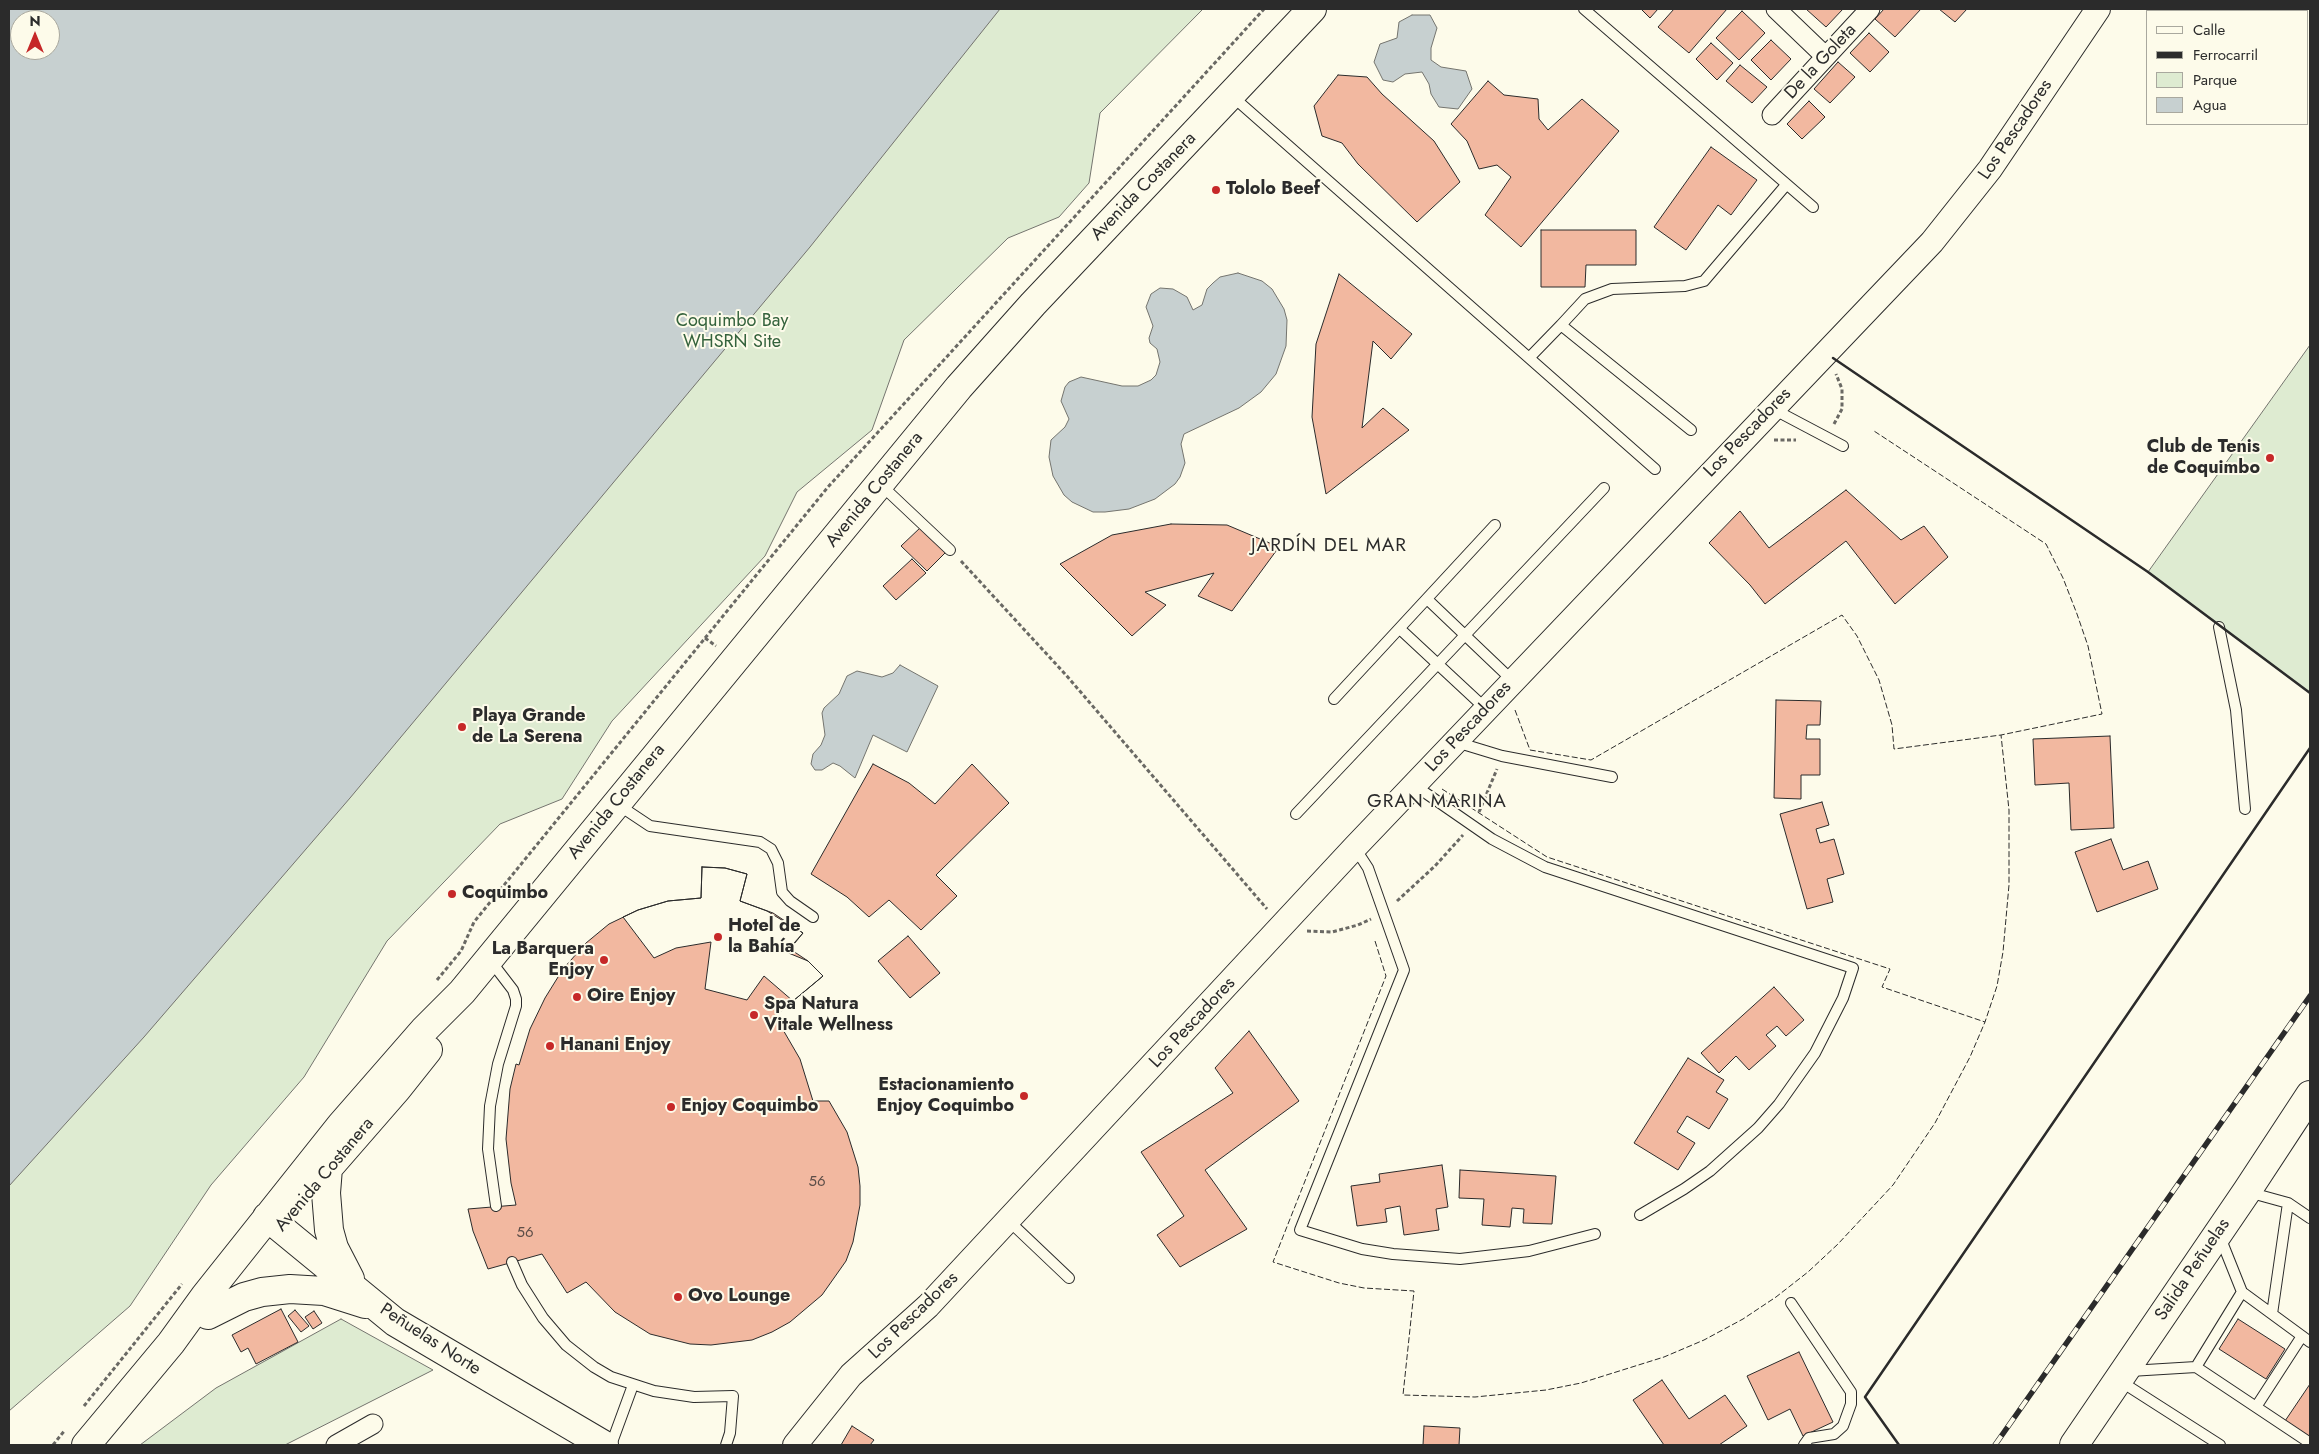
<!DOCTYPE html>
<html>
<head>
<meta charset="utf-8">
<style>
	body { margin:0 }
	#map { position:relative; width:2319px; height:1454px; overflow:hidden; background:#fdfbea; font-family:Jost,sans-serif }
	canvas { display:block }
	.frame { position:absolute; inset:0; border:10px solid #2b2b2b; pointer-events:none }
	.legend { position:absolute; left:2146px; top:10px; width:162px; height:115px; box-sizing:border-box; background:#fdfbea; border:1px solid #a9a89e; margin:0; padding:6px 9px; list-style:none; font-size:15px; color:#2b2b2b }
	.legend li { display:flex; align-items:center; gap:10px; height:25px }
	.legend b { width:25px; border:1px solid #a9a89e }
	.north { position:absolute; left:10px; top:10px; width:50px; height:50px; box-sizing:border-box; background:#fdfbea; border:1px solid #a9a89e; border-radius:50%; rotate:0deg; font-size:14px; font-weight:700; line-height:20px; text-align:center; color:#2b2b2b }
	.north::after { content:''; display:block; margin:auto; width:18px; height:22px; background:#c62828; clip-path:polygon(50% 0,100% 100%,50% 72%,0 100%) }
</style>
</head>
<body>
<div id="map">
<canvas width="2319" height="1454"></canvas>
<div class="frame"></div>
<ul class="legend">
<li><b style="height:6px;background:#fdfbea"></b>Calle</li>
<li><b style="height:6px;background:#2b2b2b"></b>Ferrocarril</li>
<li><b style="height:14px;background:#deebd1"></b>Parque</li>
<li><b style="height:14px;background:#c7d0d0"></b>Agua</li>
</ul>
<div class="north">N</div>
</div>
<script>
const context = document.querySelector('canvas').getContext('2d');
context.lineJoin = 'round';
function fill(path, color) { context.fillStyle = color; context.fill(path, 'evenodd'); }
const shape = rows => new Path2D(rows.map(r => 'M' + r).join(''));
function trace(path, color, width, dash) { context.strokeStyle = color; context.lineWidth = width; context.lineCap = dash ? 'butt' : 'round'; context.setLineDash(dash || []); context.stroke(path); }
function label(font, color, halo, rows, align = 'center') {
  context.font = font + ' Jost,sans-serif'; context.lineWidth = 4; context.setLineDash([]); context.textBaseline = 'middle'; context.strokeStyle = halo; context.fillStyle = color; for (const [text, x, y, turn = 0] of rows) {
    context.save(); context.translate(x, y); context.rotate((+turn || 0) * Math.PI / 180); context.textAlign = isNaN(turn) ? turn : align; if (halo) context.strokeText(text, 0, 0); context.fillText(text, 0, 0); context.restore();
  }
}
const green = shape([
	[792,9,1203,9,1100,113,1089,183,1059,217,1008,238,904,340,872,430,797,492,765,556,612,721,562,799,500,824,387,941,304,1077,211,1185,130,1306,9,1411,9,921,792,9],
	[2310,345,2310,693,2148,572,2310,345],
	[341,1319,433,1370,285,1445,140,1445,216,1388,341,1319]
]);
fill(green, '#deebd1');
trace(green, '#74746e', 1);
const water = shape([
	[9,9,1000,9,810,247,350,798,144,1037,9,1186,9,9],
	[20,20,50,20,50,50,20,50,20,20],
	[1412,15,1430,15,1437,28,1431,48,1431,60,1441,67,1466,71,1472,89,1458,109,1439,107,1431,94,1429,84,1422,72,1405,74,1393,82,1383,80,1374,62,1380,44,1397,38,1399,22,1412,15],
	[1238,273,1262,281,1272,289,1284,309,1287,320,1286,346,1276,374,1261,392,1239,408,1184,434,1181,444,1185,463,1180,477,1175,484,1155,499,1129,509,1105,512,1093,512,1072,502,1064,495,1053,476,1049,457,1051,440,1065,427,1069,419,1061,401,1065,387,1069,382,1081,377,1122,386,1138,386,1151,380,1156,375,1160,362,1157,349,1150,343,1149,338,1153,326,1146,307,1151,294,1160,288,1173,289,1187,297,1193,310,1202,305,1207,289,1213,283,1220,277,1238,273],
	[900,665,938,686,907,752,873,735,855,778,840,766,833,763,822,770,815,770,811,764,813,754,821,745,825,735,822,713,824,708,839,694,847,676,857,671,882,677,893,673,900,665]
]);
fill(water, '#c7d0d0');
trace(water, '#74746e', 1);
const building = shape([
	[1641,9,1658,9,1650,18,1641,9],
	[1674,9,1727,9,1689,53,1658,27,1674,9],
	[1806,9,1843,9,1826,27,1806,9],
	[1884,9,1921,9,1895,37,1875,19,1884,9],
	[1939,9,1967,9,1955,22,1939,9],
	[1742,11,1765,33,1739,60,1716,38,1742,11],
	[1869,33,1889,52,1870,72,1850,53,1869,33],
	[1771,40,1791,59,1771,80,1751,60,1771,40],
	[1711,43,1733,63,1717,80,1696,59,1711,43],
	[1838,62,1855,77,1830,103,1814,89,1838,62],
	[1740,65,1767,87,1752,103,1726,81,1740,65],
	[1338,75,1367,77,1382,94,1434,141,1460,182,1417,222,1358,164,1342,143,1322,136,1314,106,1338,75],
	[1488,81,1504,95,1538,99,1539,119,1548,130,1582,99,1619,131,1521,247,1485,215,1511,177,1497,165,1479,169,1467,141,1451,124,1488,81],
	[1809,101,1825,117,1802,139,1787,124,1809,101],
	[1711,147,1757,180,1731,215,1718,205,1686,250,1654,227,1711,147],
	[1541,230,1636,230,1636,265,1586,265,1585,287,1541,287,1541,230],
	[1339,274,1412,334,1391,359,1373,341,1362,428,1383,408,1409,430,1326,494,1312,417,1316,344,1339,274],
	[1846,490,1901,540,1924,526,1948,557,1895,604,1846,541,1765,604,1750,585,1709,543,1740,511,1769,548,1846,490],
	[1171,524,1227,525,1279,547,1232,611,1198,596,1214,573,1145,592,1166,605,1132,636,1060,564,1112,535,1171,524],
	[921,527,946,552,927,571,901,546,921,527],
	[912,559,926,573,896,600,883,586,912,559],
	[1776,700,1821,701,1820,725,1807,725,1806,739,1820,739,1820,775,1801,775,1801,799,1774,798,1776,700],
	[2110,736,2114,828,2071,830,2069,783,2035,785,2033,739,2110,736],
	[873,764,909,783,935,804,972,764,1009,803,936,875,957,896,921,930,889,900,869,917,847,897,811,874,873,764],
	[1822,802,1829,825,1816,829,1820,843,1834,839,1844,874,1827,879,1833,902,1807,909,1780,814,1822,802],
	[2111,839,2123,870,2148,861,2158,889,2097,912,2075,852,2111,839],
	[702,867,725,868,747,874,740,901,773,913,803,933,790,949,808,961,823,976,775,1016,800,1059,813,1101,829,1101,847,1132,858,1167,860,1186,860,1205,853,1242,846,1261,822,1295,790,1322,772,1332,752,1340,711,1345,690,1344,650,1334,615,1312,586,1282,567,1293,542,1254,488,1269,473,1231,468,1209,516,1205,511,1183,506,1139,510,1089,516,1064,519,1065,530,1029,545,998,563,969,586,943,609,924,638,910,668,901,701,898,702,867],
	[702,867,725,868,747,874,740,901,767,911,803,933,786,952,808,961,823,976,793,1001,764,976,747,1000,705,989,711,942,676,948,654,958,623,917,638,910,668,901,701,898,702,867],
	[908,936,940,973,910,998,878,961,908,936],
	[1774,987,1804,1020,1786,1036,1777,1026,1766,1035,1776,1046,1749,1070,1736,1056,1719,1073,1701,1053,1774,987],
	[1249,1031,1299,1101,1205,1170,1247,1229,1180,1267,1157,1235,1184,1216,1141,1152,1233,1093,1215,1068,1249,1031],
	[1688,1058,1724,1080,1716,1092,1728,1099,1709,1129,1687,1116,1677,1132,1695,1143,1678,1170,1634,1143,1688,1058],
	[1442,1165,1448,1207,1436,1209,1439,1230,1404,1235,1400,1206,1385,1209,1387,1222,1357,1226,1351,1186,1380,1182,1379,1174,1442,1165],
	[1460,1170,1556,1176,1552,1224,1523,1223,1524,1209,1512,1208,1510,1227,1482,1225,1484,1199,1459,1198,1460,1170],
	[281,1309,298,1342,256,1364,248,1348,241,1352,232,1335,281,1309],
	[295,1310,309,1326,301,1332,288,1316,295,1310],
	[314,1311,322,1323,313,1329,305,1317,314,1311],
	[2238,1319,2285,1349,2266,1379,2219,1349,2238,1319],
	[1799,1352,1833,1422,1803,1436,1790,1409,1768,1420,1747,1376,1799,1352],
	[1662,1380,1689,1419,1725,1395,1747,1426,1719,1445,1664,1445,1633,1400,1662,1380],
	[2310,1384,2310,1438,2285,1421,2310,1384],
	[852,1426,874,1440,870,1445,841,1445,852,1426],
	[1424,1426,1460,1428,1459,1445,1423,1445,1424,1426]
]);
fill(building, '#f2b8a0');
trace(building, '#2b2b2b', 1);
const service = shape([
	[1584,9,1813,207],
	[1232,96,1655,469],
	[1561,325,1585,299,1612,289,1685,286,1704,281,1786,185],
	[1529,358,1561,325,1691,430],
	[1773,409,1843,446],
	[880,484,950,550],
	[1427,599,1513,681],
	[2219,627,2236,710,2245,809],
	[1400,629,1486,709],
	[1334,699,1495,525],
	[1456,742,1502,756,1612,777],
	[1414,785,1492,839,1545,867,1853,968,1843,998,1815,1053,1779,1104,1758,1128,1710,1171,1684,1189,1640,1215],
	[617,804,650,826,760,842,771,849,778,863,782,892,790,901,813,917],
	[1296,814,1604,488],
	[1355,848,1368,868,1404,970,1300,1230,1362,1249,1393,1254,1460,1259,1529,1251,1595,1234],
	[490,960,513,990,516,999,516,1006,498,1064,490,1106,488,1149,496,1206],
	[2248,1192,2288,1203,2310,1218],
	[1009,1221,1069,1278],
	[2220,1237,2242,1292,2302,1336],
	[512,1262,522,1285,543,1318,566,1345,594,1367,611,1377,654,1391,694,1397,733,1396,730,1433,726,1445],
	[1791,1303,1851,1392,1851,1404,1843,1426,1834,1434,1809,1438,1804,1445],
	[2272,1314,2288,1203],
	[2196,1367,2310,1443],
	[2130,1371,2196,1367,2242,1292],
	[2120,1381,2220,1445],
	[2256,1407,2302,1336,2310,1342],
	[611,1445,633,1385]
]);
const minor = shape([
	[1776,9,1825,56],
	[1772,115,1870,9],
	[336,1445,373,1424]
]);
const tertiary = shape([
	[795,1445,851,1375,928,1306,1355,847,1932,242,1990,169,2098,9]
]);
const primary = shape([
	[330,1166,397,1089,428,1050],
	[328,1168,326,1193,329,1230,334,1248,350,1279],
	[267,1217,395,1322,604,1445],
	[208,1315,244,1297,262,1292,290,1289,324,1291,365,1304],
	[86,1445,171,1343,205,1296,341,1125,424,1030,462,992,959,387,1033,304,1312,9],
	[2074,1445,2247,1191,2310,1095]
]);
trace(service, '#2b2b2b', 12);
trace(minor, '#2b2b2b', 21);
trace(tertiary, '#2b2b2b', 26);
trace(primary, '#2b2b2b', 30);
trace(shape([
	[1834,424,1842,409,1842,389,1836,374],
	[1774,440,1796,440],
	[961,561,1066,675,1267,909],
	[705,638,716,646],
	[1479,812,1497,769],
	[1397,901,1435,866,1463,835],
	[1307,931,1332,932,1358,925,1371,919],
	[437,980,461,951,474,922,828,487,1264,9],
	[84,1406,182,1284],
	[53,1445,65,1430]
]), '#6a6964', 3, [4, 2.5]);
trace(service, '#fdfbea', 10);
trace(minor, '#fdfbea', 19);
trace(tertiary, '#fdfbea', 24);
trace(primary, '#fdfbea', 28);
const rail = shape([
	[1995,1445,2310,996]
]);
trace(rail, '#2b2b2b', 5.5);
trace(rail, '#fdfbea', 4, [11]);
trace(shape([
	[1515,710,1530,750,1591,760,1842,615,1857,636,1879,680,1892,725,1894,749,2001,735,2102,714,2088,646,2077,614,2063,578,2046,544,1874,431],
	[1442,789,1547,857,1890,969,1882,987,1985,1022,1997,986,2003,952,2009,885,2009,810,2001,735],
	[1375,941,1386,976,1273,1262,1339,1283,1364,1288,1414,1291,1403,1395,1475,1397,1546,1390,1581,1383,1664,1357,1704,1340,1743,1319,1776,1297,1808,1272,1838,1244,1893,1185,1935,1123,1970,1057,1985,1022]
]), '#2b2b2b', 1, [6, 2.5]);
trace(shape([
	[1833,358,2148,572,2310,693],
	[1899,1445,1865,1397,2310,748]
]), '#2b2b2b', 2.5);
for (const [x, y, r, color] of [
	[1216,190,5,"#c62828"],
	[2270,458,5,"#c62828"],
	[462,727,5,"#c62828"],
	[452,894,5,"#c62828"],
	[718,937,5,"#c62828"],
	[604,960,5,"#c62828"],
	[577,997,5,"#c62828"],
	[754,1015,5,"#c62828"],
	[550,1046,5,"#c62828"],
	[1024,1096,5,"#c62828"],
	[671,1107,5,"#c62828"],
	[678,1297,5,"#c62828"]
]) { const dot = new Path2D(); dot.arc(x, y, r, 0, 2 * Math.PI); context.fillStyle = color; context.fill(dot); trace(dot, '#fdfbea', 2); }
label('15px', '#5d4e48', null, [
	["56",817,1182],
	["56",525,1233]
]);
label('18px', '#2b2b2b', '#fdfbea', [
	["De la Goleta",1821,62,-47],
	["Los Pescadores",2016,130,-56],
	["Avenida Costanera",1144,187,-46],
	["Los Pescadores",1748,433,-46],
	["Avenida Costanera",875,490,-51],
	["Los Pescadores",1469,727,-47],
	["Avenida Costanera",617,802,-51],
	["Los Pescadores",1193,1023,-47],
	["Avenida Costanera",325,1175,-50],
	["Salida Peñuelas",2193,1270,-56],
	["Los Pescadores",914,1316,-44],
	["Peñuelas Norte",430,1340,33]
]);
label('bold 18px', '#2b2b2b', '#fdfbea', [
	["Tololo Beef",1226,190],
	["Club de Tenis",2260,448,"right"],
	["de Coquimbo",2260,469,"right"],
	["Playa Grande",472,717],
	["de La Serena",472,738],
	["Coquimbo",462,894],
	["Hotel de",728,927],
	["la Bahía",728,948],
	["La Barquera",594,950,"right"],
	["Enjoy",594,971,"right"],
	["Oire Enjoy",587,997],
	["Spa Natura",764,1005],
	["Vitale Wellness",764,1026],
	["Hanani Enjoy",560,1046],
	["Estacionamiento",1014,1086,"right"],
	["Enjoy Coquimbo",1014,1107,"right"],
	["Enjoy Coquimbo",681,1107],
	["Ovo Lounge",688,1297]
], 'left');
label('18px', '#34623c', '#fdfbea', [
	["Coquimbo Bay",732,322],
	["WHSRN Site",732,343]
]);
context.letterSpacing = '1px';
label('19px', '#2b2b2b', '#fdfbea', [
	["JARDÍN DEL MAR",1329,546],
	["GRAN MARINA",1437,802]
]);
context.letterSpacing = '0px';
</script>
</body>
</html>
